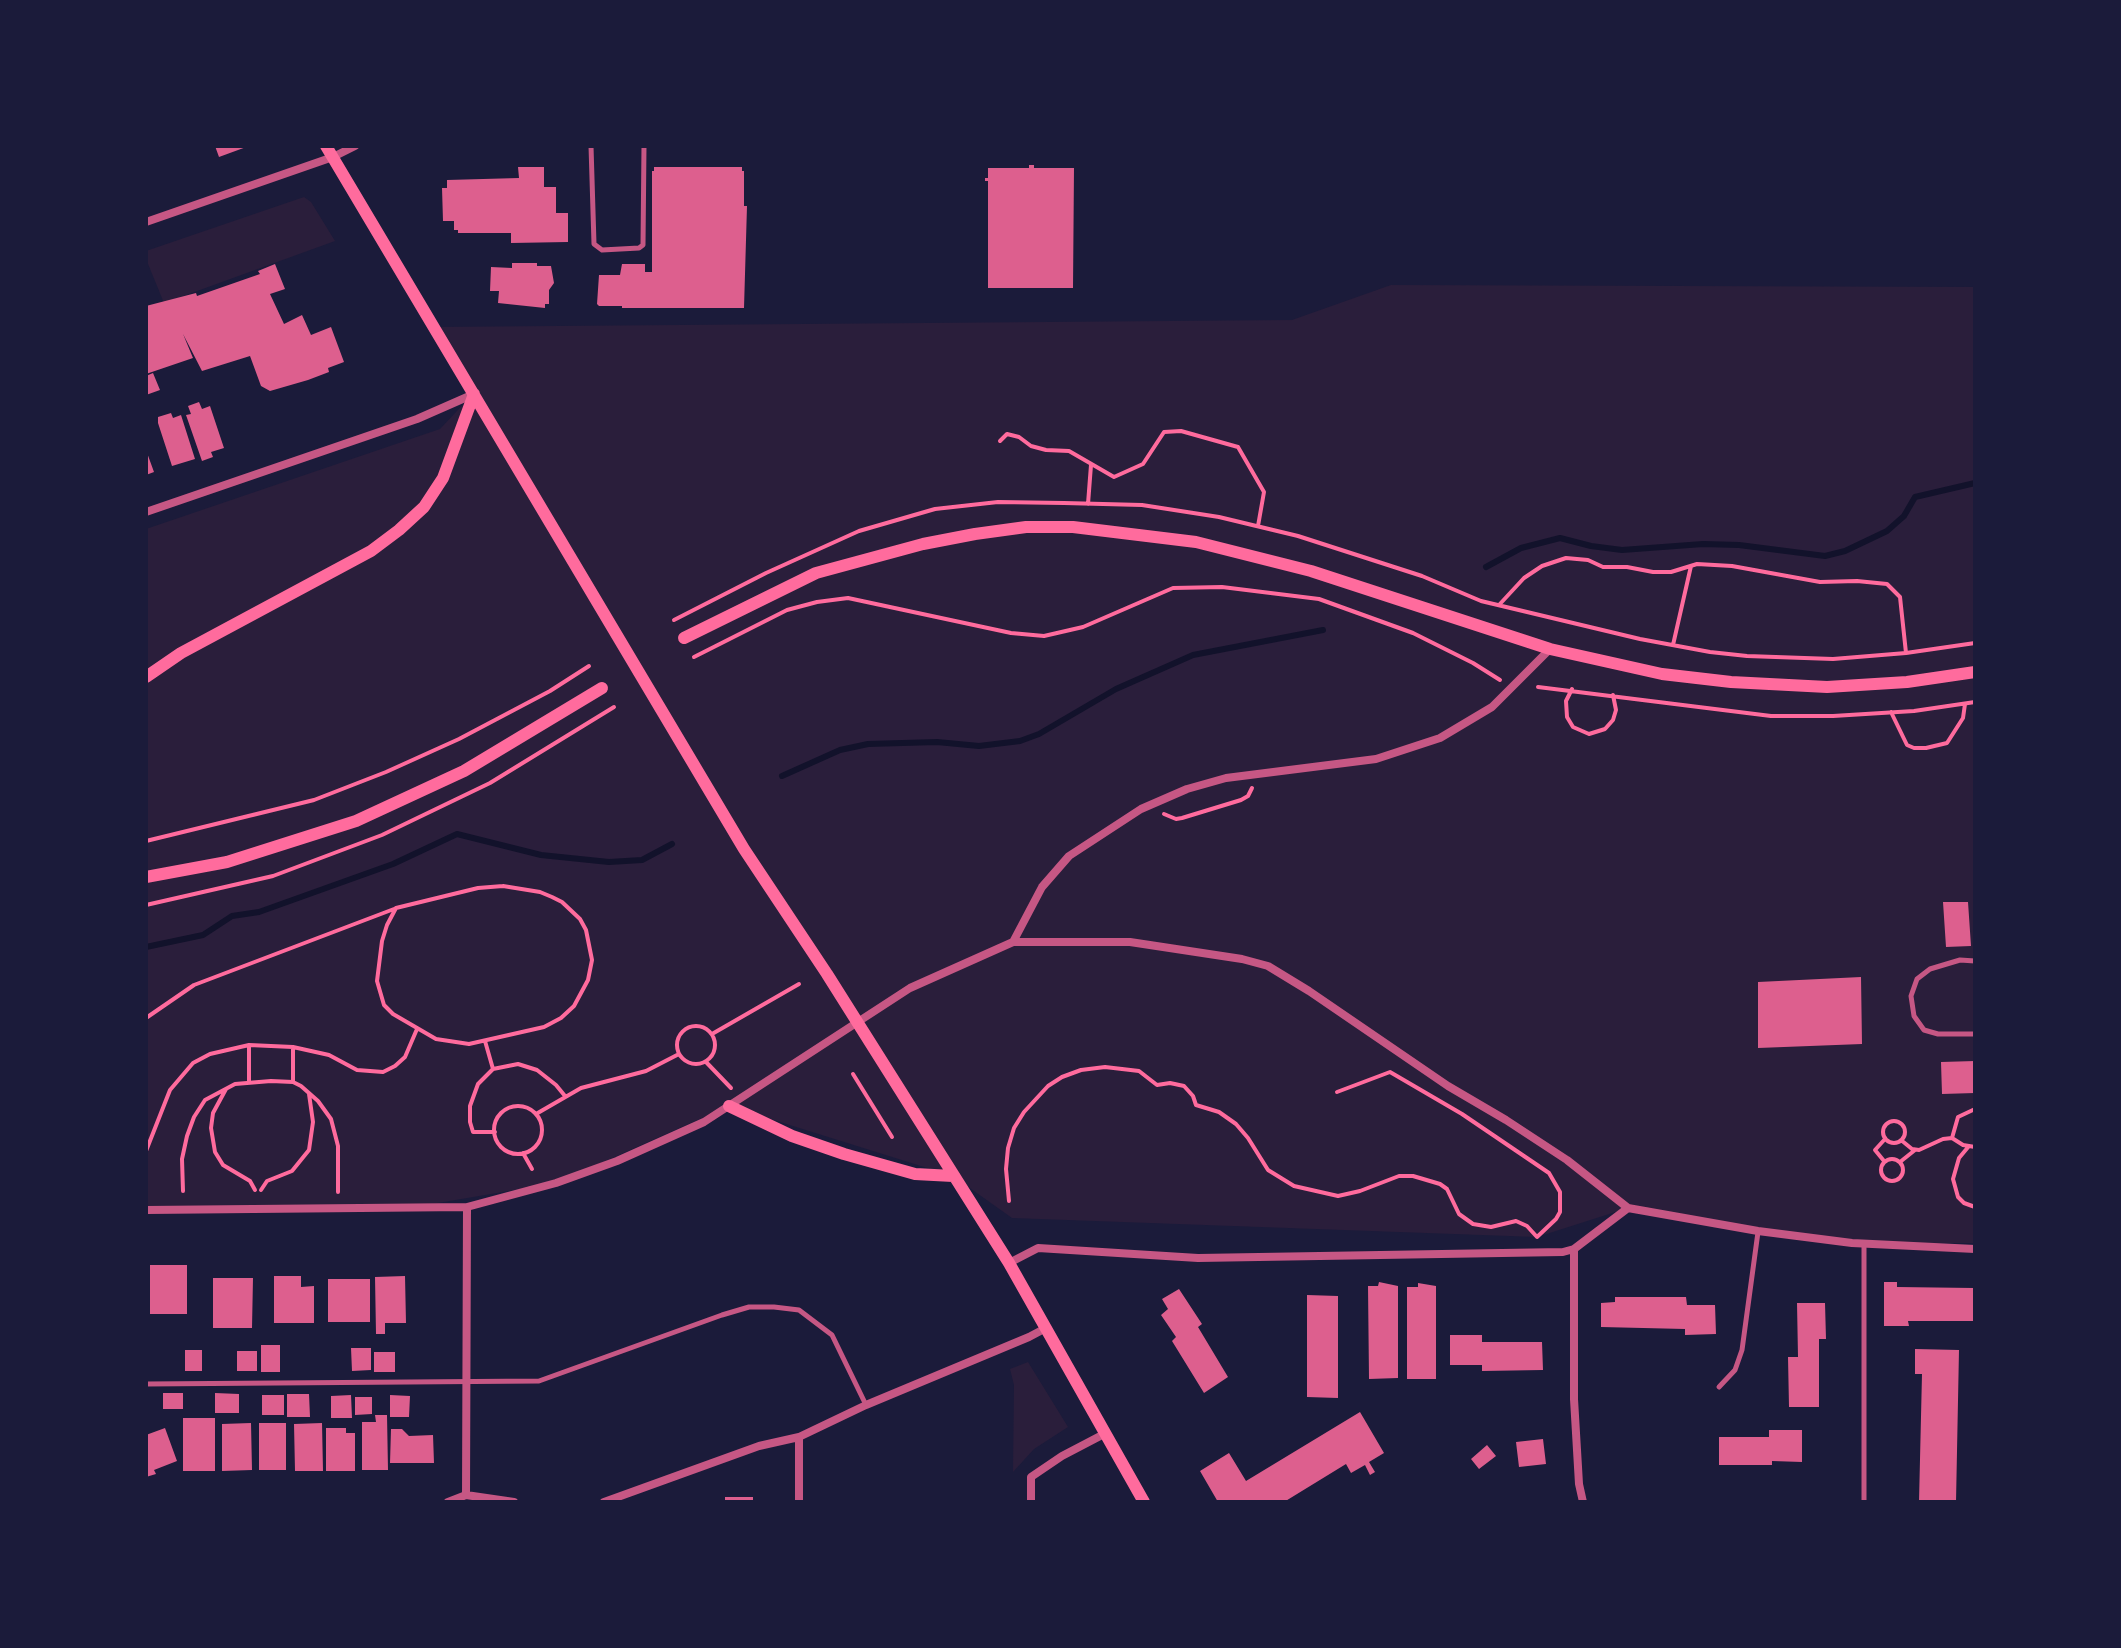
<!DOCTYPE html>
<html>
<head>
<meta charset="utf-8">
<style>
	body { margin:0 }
	#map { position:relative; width:2121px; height:1648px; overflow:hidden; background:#1b1b3a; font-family:Roboto,sans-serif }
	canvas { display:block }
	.frame { position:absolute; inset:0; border:148px solid #1b1b3a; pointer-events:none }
</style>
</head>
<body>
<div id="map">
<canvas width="2121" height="1648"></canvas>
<div class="frame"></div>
</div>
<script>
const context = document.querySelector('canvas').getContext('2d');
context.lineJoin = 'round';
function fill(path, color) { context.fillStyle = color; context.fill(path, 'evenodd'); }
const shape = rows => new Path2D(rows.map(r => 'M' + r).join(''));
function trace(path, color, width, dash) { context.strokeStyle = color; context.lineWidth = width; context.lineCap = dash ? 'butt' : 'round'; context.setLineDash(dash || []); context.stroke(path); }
fill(shape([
	[304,197,311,202,335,241,164,303,146,259,146,251],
	[1391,285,1975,287,1975,1243,1852,1243,1628,1208,1537,1237,1012,1218,953,1176,729,1106,556,1183,408,1208,146,1213,146,529,440,429,473,394,434,327,1292,320],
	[1028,1362,1068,1427,1034,1449,1013,1472,1014,1385,1010,1369]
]), '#2a1e3b');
trace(shape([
	[1486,567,1521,548,1560,538,1591,546,1622,550,1703,544,1739,545,1825,556,1845,551,1887,531,1904,516,1915,497,1975,483],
	[782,776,840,750,868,744,937,742,979,746,1020,741,1039,734,1116,689,1193,655,1323,630],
	[146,947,203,935,232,916,259,912,393,864,457,834,541,855,609,862,642,860,672,844]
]), '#12122b', 6);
fill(shape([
	[215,146,249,146,219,157],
	[1029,165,1034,165,1034,168,1074,168,1073,288,988,288,988,181,985,181,985,178,988,178,988,168,1029,168],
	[518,167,544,167,544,187,556,187,556,213,568,213,568,242,511,243,511,233,458,233,458,230,454,230,454,221,443,221,442,188,447,188,447,180,519,178],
	[654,167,742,167,742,171,744,171,744,206,747,206,744,308,622,308,622,306,599,306,597,304,599,275,620,275,622,264,645,264,645,272,652,272,652,171,654,171],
	[512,263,537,263,537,266,551,266,554,283,549,290,549,304,545,304,545,308,498,303,499,291,490,291,491,267,512,268],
	[275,264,285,289,270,294,284,324,302,315,311,335,331,327,344,362,328,368,329,372,308,380,270,391,261,386,250,356,202,371,183,334,193,358,146,374,146,306,196,293,197,296,260,274,258,271],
	[153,373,160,390,146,395,146,376],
	[199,402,202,409,210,406,224,448,211,452,213,457,202,461,186,415,191,414,188,406],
	[171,413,173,418,181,415,195,459,172,466,158,423,158,417],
	[146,450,154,472,146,475],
	[1943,902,1968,902,1971,946,1946,947],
	[1861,977,1862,1044,1758,1048,1758,982],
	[1975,1061,1975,1093,1942,1094,1941,1062],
	[150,1265,187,1265,187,1314,150,1314],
	[274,1276,301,1276,301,1287,314,1286,314,1323,274,1323],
	[405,1276,406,1323,385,1323,385,1334,376,1334,375,1277],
	[213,1278,253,1278,252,1328,213,1328],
	[328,1279,370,1279,370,1322,328,1322],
	[1379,1282,1398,1286,1398,1378,1369,1379,1368,1286,1378,1286],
	[1884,1282,1897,1282,1897,1287,1974,1288,1975,1321,1908,1321,1909,1326,1884,1326],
	[1418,1283,1436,1286,1436,1379,1407,1379,1407,1287,1418,1287],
	[1179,1289,1202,1324,1198,1327,1228,1377,1204,1393,1172,1341,1176,1337,1161,1315,1168,1309,1162,1299],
	[1307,1295,1338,1296,1338,1398,1307,1397],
	[1615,1297,1686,1297,1687,1305,1715,1305,1716,1334,1685,1335,1685,1329,1601,1327,1601,1303,1615,1302],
	[1797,1303,1825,1303,1826,1339,1819,1339,1819,1407,1789,1407,1788,1357,1798,1357],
	[1450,1335,1482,1335,1482,1342,1542,1342,1543,1370,1482,1371,1482,1365,1450,1365],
	[261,1345,280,1345,280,1372,261,1372],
	[351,1348,371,1348,371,1370,352,1371],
	[1915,1349,1959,1350,1956,1502,1919,1502,1922,1374,1915,1374],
	[185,1350,202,1350,202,1371,185,1371],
	[237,1351,257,1351,257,1371,237,1371],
	[374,1352,395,1352,395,1372,374,1372],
	[163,1393,183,1393,183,1409,163,1409],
	[215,1393,239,1394,239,1413,215,1413],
	[287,1394,309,1394,310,1417,287,1417],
	[262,1395,284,1395,284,1415,262,1415],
	[351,1395,352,1418,331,1418,331,1396],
	[390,1395,410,1396,409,1417,390,1417],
	[355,1397,372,1397,372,1414,355,1415],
	[1360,1412,1384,1453,1369,1462,1375,1472,1370,1475,1365,1465,1351,1473,1346,1464,1284,1502,1218,1502,1200,1471,1229,1453,1246,1481],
	[375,1415,387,1415,388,1470,362,1470,362,1422,376,1422],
	[183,1418,215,1418,215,1471,183,1471],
	[251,1423,252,1470,222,1471,222,1424],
	[259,1423,286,1423,286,1470,259,1470],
	[322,1423,323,1471,295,1471,294,1424],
	[165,1428,177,1461,154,1470,156,1474,146,1477,146,1435],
	[326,1428,346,1428,346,1433,355,1433,355,1471,326,1471],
	[391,1429,402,1429,409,1436,433,1435,434,1463,390,1463],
	[1769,1430,1802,1430,1802,1462,1772,1461,1772,1465,1719,1465,1719,1437,1769,1437],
	[1543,1439,1546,1464,1519,1467,1516,1442],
	[1487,1445,1496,1456,1479,1469,1471,1459],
	[725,1497,753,1497,753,1502,725,1502]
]), '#dd5f8e');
trace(shape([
	[1000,441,1007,434,1019,437,1031,446,1046,450,1069,451,1114,477,1143,464,1164,432,1181,431,1238,447,1264,492,1258,526],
	[1088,504,1091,465],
	[1499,605,1524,578,1542,566,1566,558,1588,560,1603,567,1627,567,1653,572,1671,572,1697,564,1732,566,1820,582,1857,581,1887,584,1900,597,1906,653],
	[674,620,766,573,859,531,935,509,998,502,1064,503,1142,505,1219,517,1298,536,1422,576,1481,601,1640,639,1710,652,1747,656,1833,659,1906,653,1975,643],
	[1673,645,1691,566],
	[694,657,787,610,817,602,848,598,1011,633,1044,636,1083,627,1173,588,1222,587,1319,599,1413,633,1473,663,1500,680],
	[1538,687,1771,716,1833,716,1914,711,1975,702],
	[1572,689,1566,701,1567,717,1573,727,1589,734,1605,729,1613,720,1616,710,1613,695],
	[1891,712,1907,745,1914,748,1926,748,1947,743,1963,718,1965,704],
	[1164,814,1176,819,1182,818,1241,800,1248,796,1252,788],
	[146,841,314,800,386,772,459,739,550,691,589,666],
	[503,886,540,892,552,897,562,902,580,919,586,930,592,960,588,980,574,1006,561,1018,544,1027,469,1044,436,1039,393,1014,384,1005,377,981,382,941,387,925,396,908,478,888,503,886],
	[146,905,273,876,382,835,490,783,614,707],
	[146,1018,194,985,394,909],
	'677 1045a19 19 0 1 1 38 0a19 19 0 1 1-38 0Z',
	[712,1034,799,984],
	[485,1041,493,1069],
	[249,1045,249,1081],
	[706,1062,731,1088],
	[853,1074,892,1137],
	[293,1081,293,1047],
	[226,1089,213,1113,211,1128,215,1152,223,1165,250,1181,255,1190],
	'494 1130a24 24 0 1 1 48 0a24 24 0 1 1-48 0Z',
	[536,1114,581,1088,646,1071,679,1054],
	'1883 1132a11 11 0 1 1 22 0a11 11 0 1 1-22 0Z',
	[495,1132,473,1132,470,1122,470,1106,478,1084,493,1069,518,1064,537,1070,556,1085,565,1096],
	[1952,1138,1963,1145,1975,1147],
	[1901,1140,1912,1149,1919,1150,1943,1139,1952,1138,1958,1117,1975,1109],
	[1969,1146,1959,1158,1953,1179,1958,1197,1964,1203,1975,1207],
	[146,1151,170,1090,193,1063,210,1054,249,1045,293,1047,329,1055,357,1070,383,1072,395,1066,405,1057,417,1029],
	[523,1153,532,1169],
	'1881 1170a11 11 0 1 1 22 0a11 11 0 1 1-22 0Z',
	[1884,1161,1875,1150,1885,1139],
	[1900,1162,1915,1150],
	[261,1190,267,1181,292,1171,309,1150,313,1122,309,1094],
	[183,1191,182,1159,187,1136,194,1117,205,1100,235,1084,271,1081,293,1082,301,1086,318,1101,331,1119,338,1146,338,1192],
	[1009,1201,1006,1169,1008,1148,1014,1128,1024,1112,1048,1086,1062,1077,1081,1070,1105,1067,1139,1071,1157,1085,1170,1083,1184,1086,1193,1096,1196,1105,1219,1112,1236,1124,1248,1138,1268,1170,1294,1186,1338,1196,1360,1191,1399,1176,1413,1176,1440,1184,1447,1189,1459,1214,1473,1224,1491,1227,1516,1221,1527,1226,1537,1237,1556,1219,1560,1212,1560,1192,1549,1173,1462,1114,1390,1072,1337,1092]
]), '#ff6b9d', 4);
trace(shape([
	[591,146,594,244,602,250,639,248,643,245,644,146],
	[1975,961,1960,960,1930,969,1917,979,1911,996,1914,1016,1924,1030,1938,1034,1975,1034],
	[1864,1244,1864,1502],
	[146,1384,539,1381,722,1315,749,1307,774,1307,799,1310,832,1335,866,1405],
	[1719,1387,1735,1370,1742,1350,1758,1232]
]), '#c65784', 5);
trace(shape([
	[146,222,333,157,355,146],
	[146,512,417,419,474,394],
	[1013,942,1130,942,1242,959,1268,966,1309,991,1448,1086,1506,1120,1567,1160,1628,1208],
	[146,1210,467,1207,556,1183,617,1161,704,1122,910,988,1013,942,1042,887,1069,856,1141,809,1187,789,1226,778,1376,759,1440,738,1492,707,1550,649],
	[1574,1249,1574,1399,1579,1484,1583,1502],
	[1009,1263,1038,1248,1198,1258,1563,1252,1574,1249,1628,1208,1758,1231,1852,1243,1975,1249],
	[466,1495,467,1207],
	[448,1502,466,1495,514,1502],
	[604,1502,759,1446,799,1437,866,1405,1029,1337,1046,1328],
	[799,1502,799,1437],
	[1031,1502,1031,1477,1062,1456,1106,1433]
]), '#c65784', 8);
trace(shape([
	[326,146,744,849,827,974,1009,1263,1144,1502],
	[684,638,816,573,923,544,975,534,1026,527,1073,527,1196,542,1311,571,1550,649,1662,674,1731,682,1827,687,1907,682,1975,672],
	[146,677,181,653,371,551,399,530,424,507,443,478,474,394],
	[146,877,227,862,356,821,464,771,602,688],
	[729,1106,792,1136,844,1154,915,1174,953,1176]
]), '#ff6b9d', 12);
</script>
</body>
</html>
